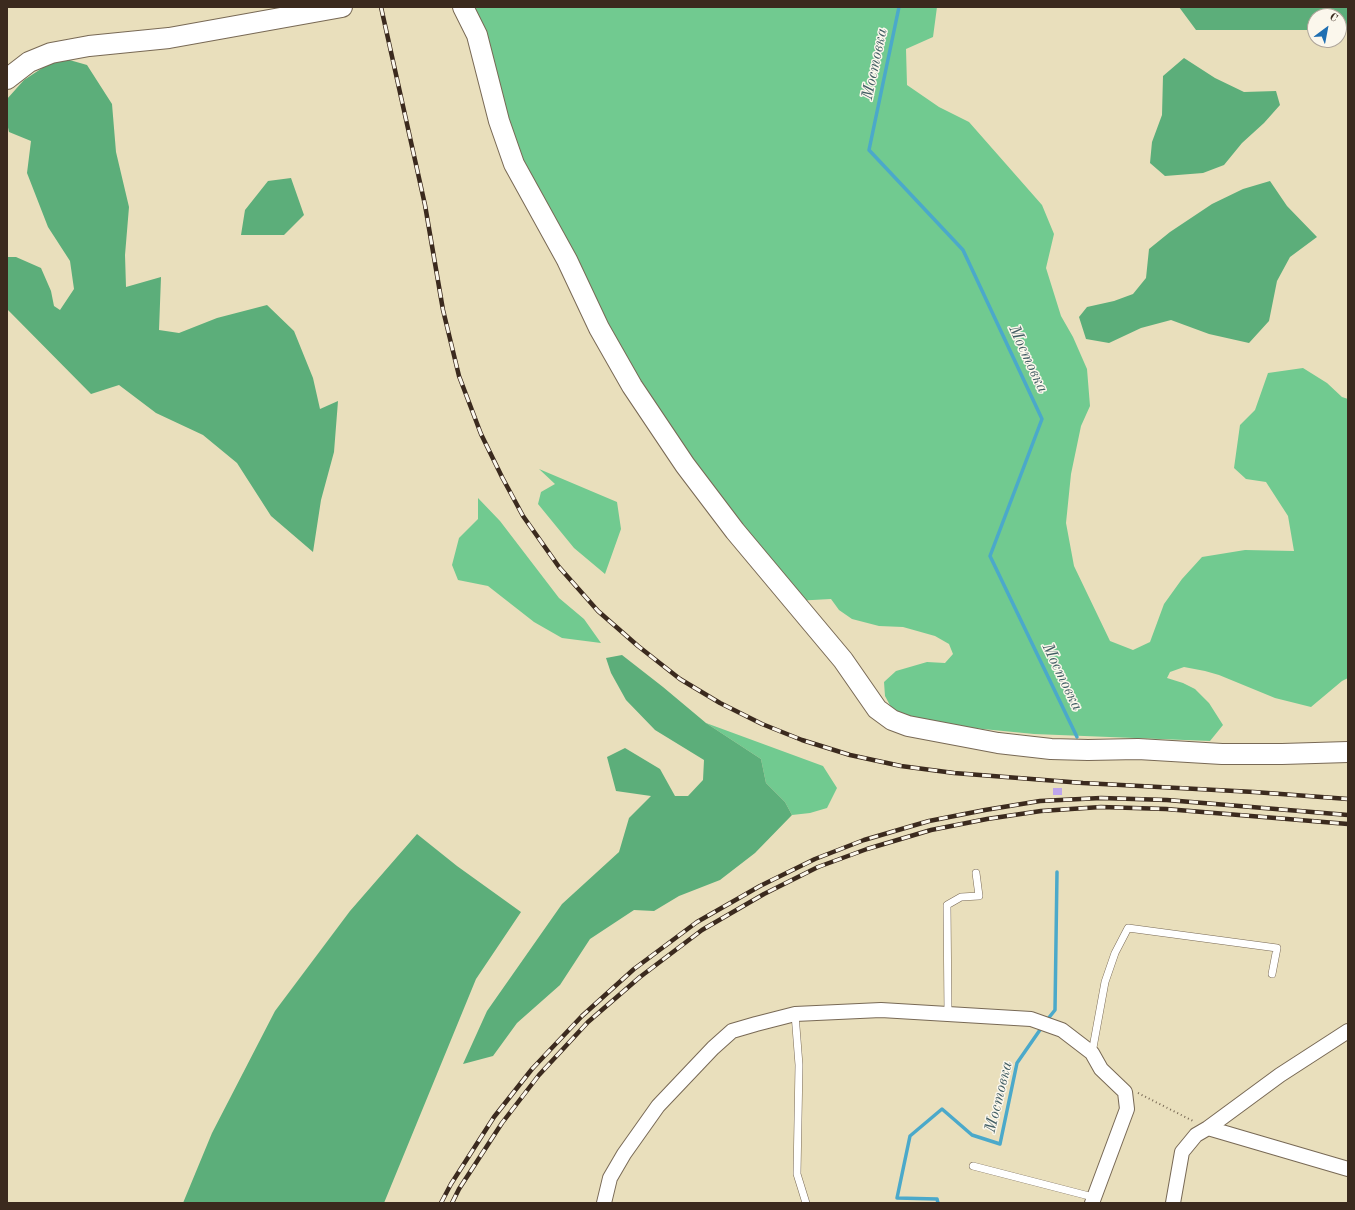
<!DOCTYPE html>
<html>
<head>
<meta charset="utf-8">
<style>
	body { margin:0 }
	#map { position:relative; width:1355px; height:1210px; overflow:hidden; background:#e9dfbc; font-family:"Old Standard TT",serif }
	canvas { display:block }
	.frame { position:absolute; inset:0; border:8px solid #3b2a1e; pointer-events:none }
	.north { position:absolute; left:1307px; top:8px; width:40px; height:40px; box-sizing:border-box; background:#fbf7ec; border:1px solid #aea59a; border-radius:50%; rotate:32deg; font-size:11px; font-weight:700; line-height:16px; text-align:center; color:#3b2a1e }
	.north::after { content:''; display:block; margin:auto; width:14px; height:18px; background:#1f6fb2; clip-path:polygon(50% 0,100% 100%,50% 72%,0 100%) }
</style>
</head>
<body>
<div id="map">
<canvas width="1355" height="1210"></canvas>
<div class="frame"></div>
<div class="north">С</div>
</div>
<script>
const context = document.querySelector('canvas').getContext('2d');
context.lineJoin = 'round';
function fill(path, color) { context.fillStyle = color; context.fill(path, 'evenodd'); }
const shape = rows => new Path2D(rows.map(r => 'M' + r).join(''));
function trace(path, color, width, dash) { context.strokeStyle = color; context.lineWidth = width; context.lineCap = dash ? 'butt' : 'round'; context.setLineDash(dash || []); context.stroke(path); }
function label(font, color, halo, rows, align = 'center') {
  context.font = font + ' "Old Standard TT",serif'; context.lineWidth = 3; context.setLineDash([]); context.textBaseline = 'middle'; context.strokeStyle = halo; context.fillStyle = color; for (const [text, x, y, turn = 0] of rows) {
    context.save(); context.translate(x, y); context.rotate((+turn || 0) * Math.PI / 180); context.textAlign = isNaN(turn) ? turn : align; if (halo) context.strokeText(text, 0, 0); context.fillText(text, 0, 0); context.restore();
  }
}
fill(shape([
	[463,7,937,7,933,37,906,49,907,85,939,107,969,122,1042,205,1054,234,1046,268,1061,316,1073,337,1087,369,1090,406,1081,426,1071,474,1066,523,1074,566,1110,641,1133,650,1150,642,1164,604,1182,579,1202,557,1245,550,1294,551,1288,516,1266,482,1246,479,1234,468,1240,425,1255,410,1268,373,1303,368,1327,383,1342,397,1348,399,1348,678,1342,681,1311,707,1275,698,1219,675,1205,671,1184,667,1170,672,1167,678,1183,683,1195,689,1209,703,1223,725,1210,741,1034,734,952,726,908,720,892,709,885,696,884,682,896,671,927,662,945,663,953,654,949,644,935,636,903,627,879,626,852,619,839,610,831,599,794,601,685,465,529,193],
	[539,469,617,502,621,529,605,574,574,548,538,504,541,492,555,484],
	[478,498,500,521,559,598,584,619,601,643,562,638,534,622,488,586,458,580,452,565,459,538,478,519],
	[706,723,823,766,837,788,827,808,810,813,792,815,785,802,766,783,761,759]
]), '#71ca90');
fill(shape([
	[1179,7,1348,7,1348,30,1339,30,1339,16,1315,16,1315,30,1196,30],
	[59,57,87,65,112,104,116,152,129,207,125,255,126,287,161,277,159,330,179,333,217,318,267,305,294,331,313,378,320,409,338,401,334,452,321,500,313,552,271,516,237,463,203,435,156,413,119,385,91,394,7,309,7,257,16,257,41,268,51,291,54,306,60,310,74,289,70,261,48,227,27,173,31,141,9,132,7,123,7,99,24,80],
	[1184,58,1215,78,1244,92,1276,91,1280,105,1264,123,1242,143,1224,165,1203,173,1165,176,1150,163,1152,142,1162,115,1163,76],
	[291,178,304,215,284,235,241,235,245,210,268,181],
	[1270,181,1287,206,1317,237,1290,257,1277,281,1269,321,1249,343,1209,334,1171,320,1141,328,1109,343,1086,339,1079,317,1087,307,1114,301,1133,294,1146,278,1149,249,1170,232,1212,204,1243,189],
	[622,655,663,687,706,723,761,759,766,783,785,802,792,815,755,853,720,880,679,896,654,911,634,910,590,939,560,985,517,1023,493,1056,463,1064,487,1011,562,904,619,852,629,818,651,796,616,791,607,757,625,748,660,769,675,796,688,796,703,780,704,760,655,730,626,700,611,673,606,658],
	[417,834,457,866,521,912,476,979,384,1203,183,1203,212,1133,275,1011,350,911]
]), '#5cae7a');
trace(shape([
	[899,7,869,150,963,250,1042,419,990,556,1077,737],
	[1047,1020,1055,1010,1057,872],
	[938,1203,937,1199,897,1198,910,1136,942,1109,972,1135,1000,1144,1017,1063,1042,1027]
]), '#4ba9ca', 3.5);
fill(shape([
	[1053,788,1062,788,1062,795,1053,795]
]), '#bea5ec');
const lane = shape([
	[795,1014,799,1065,797,1174,806,1203],
	[948,1014,947,905,961,897,979,896,976,873],
	[1092,1053,1105,982,1115,953,1128,928,1277,948,1272,974],
	[973,1166,1093,1197]
]);
const street = shape([
	[1208,1128,1280,1075,1348,1031],
	[604,1203,610,1178,624,1154,658,1106,713,1048,732,1031,756,1024,795,1014,881,1010,1031,1019,1062,1030,1092,1053,1101,1069,1125,1092,1127,1109,1092,1203],
	[1173,1203,1182,1152,1196,1135,1208,1128,1348,1169]
]);
const secondary = shape([
	[463,7,477,35,499,121,514,164,567,260,599,328,632,386,685,465,735,531,843,660,877,709,892,720,908,726,998,743,1051,749,1088,750,1138,749,1222,754,1282,754,1348,752],
	[7,79,29,62,51,53,89,46,169,38,342,7]
]);
trace(lane, '#786955', 8);
trace(street, '#786955', 16);
trace(secondary, '#786955', 22);
trace(shape([
	[1138,1093,1193,1121]
]), '#786955', 2, [1, 3]);
trace(lane, '#fff', 7);
trace(street, '#fff', 14);
trace(secondary, '#fff', 20);
const rail = shape([
	[381,7,425,205,443,310,459,376,481,434,502,477,523,516,559,567,598,611,638,646,680,679,720,703,762,724,802,740,850,755,901,766,954,773,1083,783,1254,792,1348,799],
	[441,1203,451,1184,494,1117,532,1069,582,1016,634,969,697,922,760,886,815,859,864,840,929,821,985,810,1040,801,1101,798,1167,800,1348,815],
	[452,1203,459,1189,502,1123,539,1075,588,1022,640,977,702,930,764,894,818,867,867,849,931,830,987,819,1041,811,1101,807,1166,809,1348,824]
]);
trace(rail, '#3b2a1e', 4.5);
trace(rail, '#fbf7ec', 3, [9]);
label('italic 16px', '#415d63', '#fbf7ec', [
	["Мостовка",875,64,-78],
	["Мостовка",1028,359,65],
	["Мостовка",1062,677,64],
	["Мостовка",999,1097,-76]
]);
</script>
</body>
</html>
